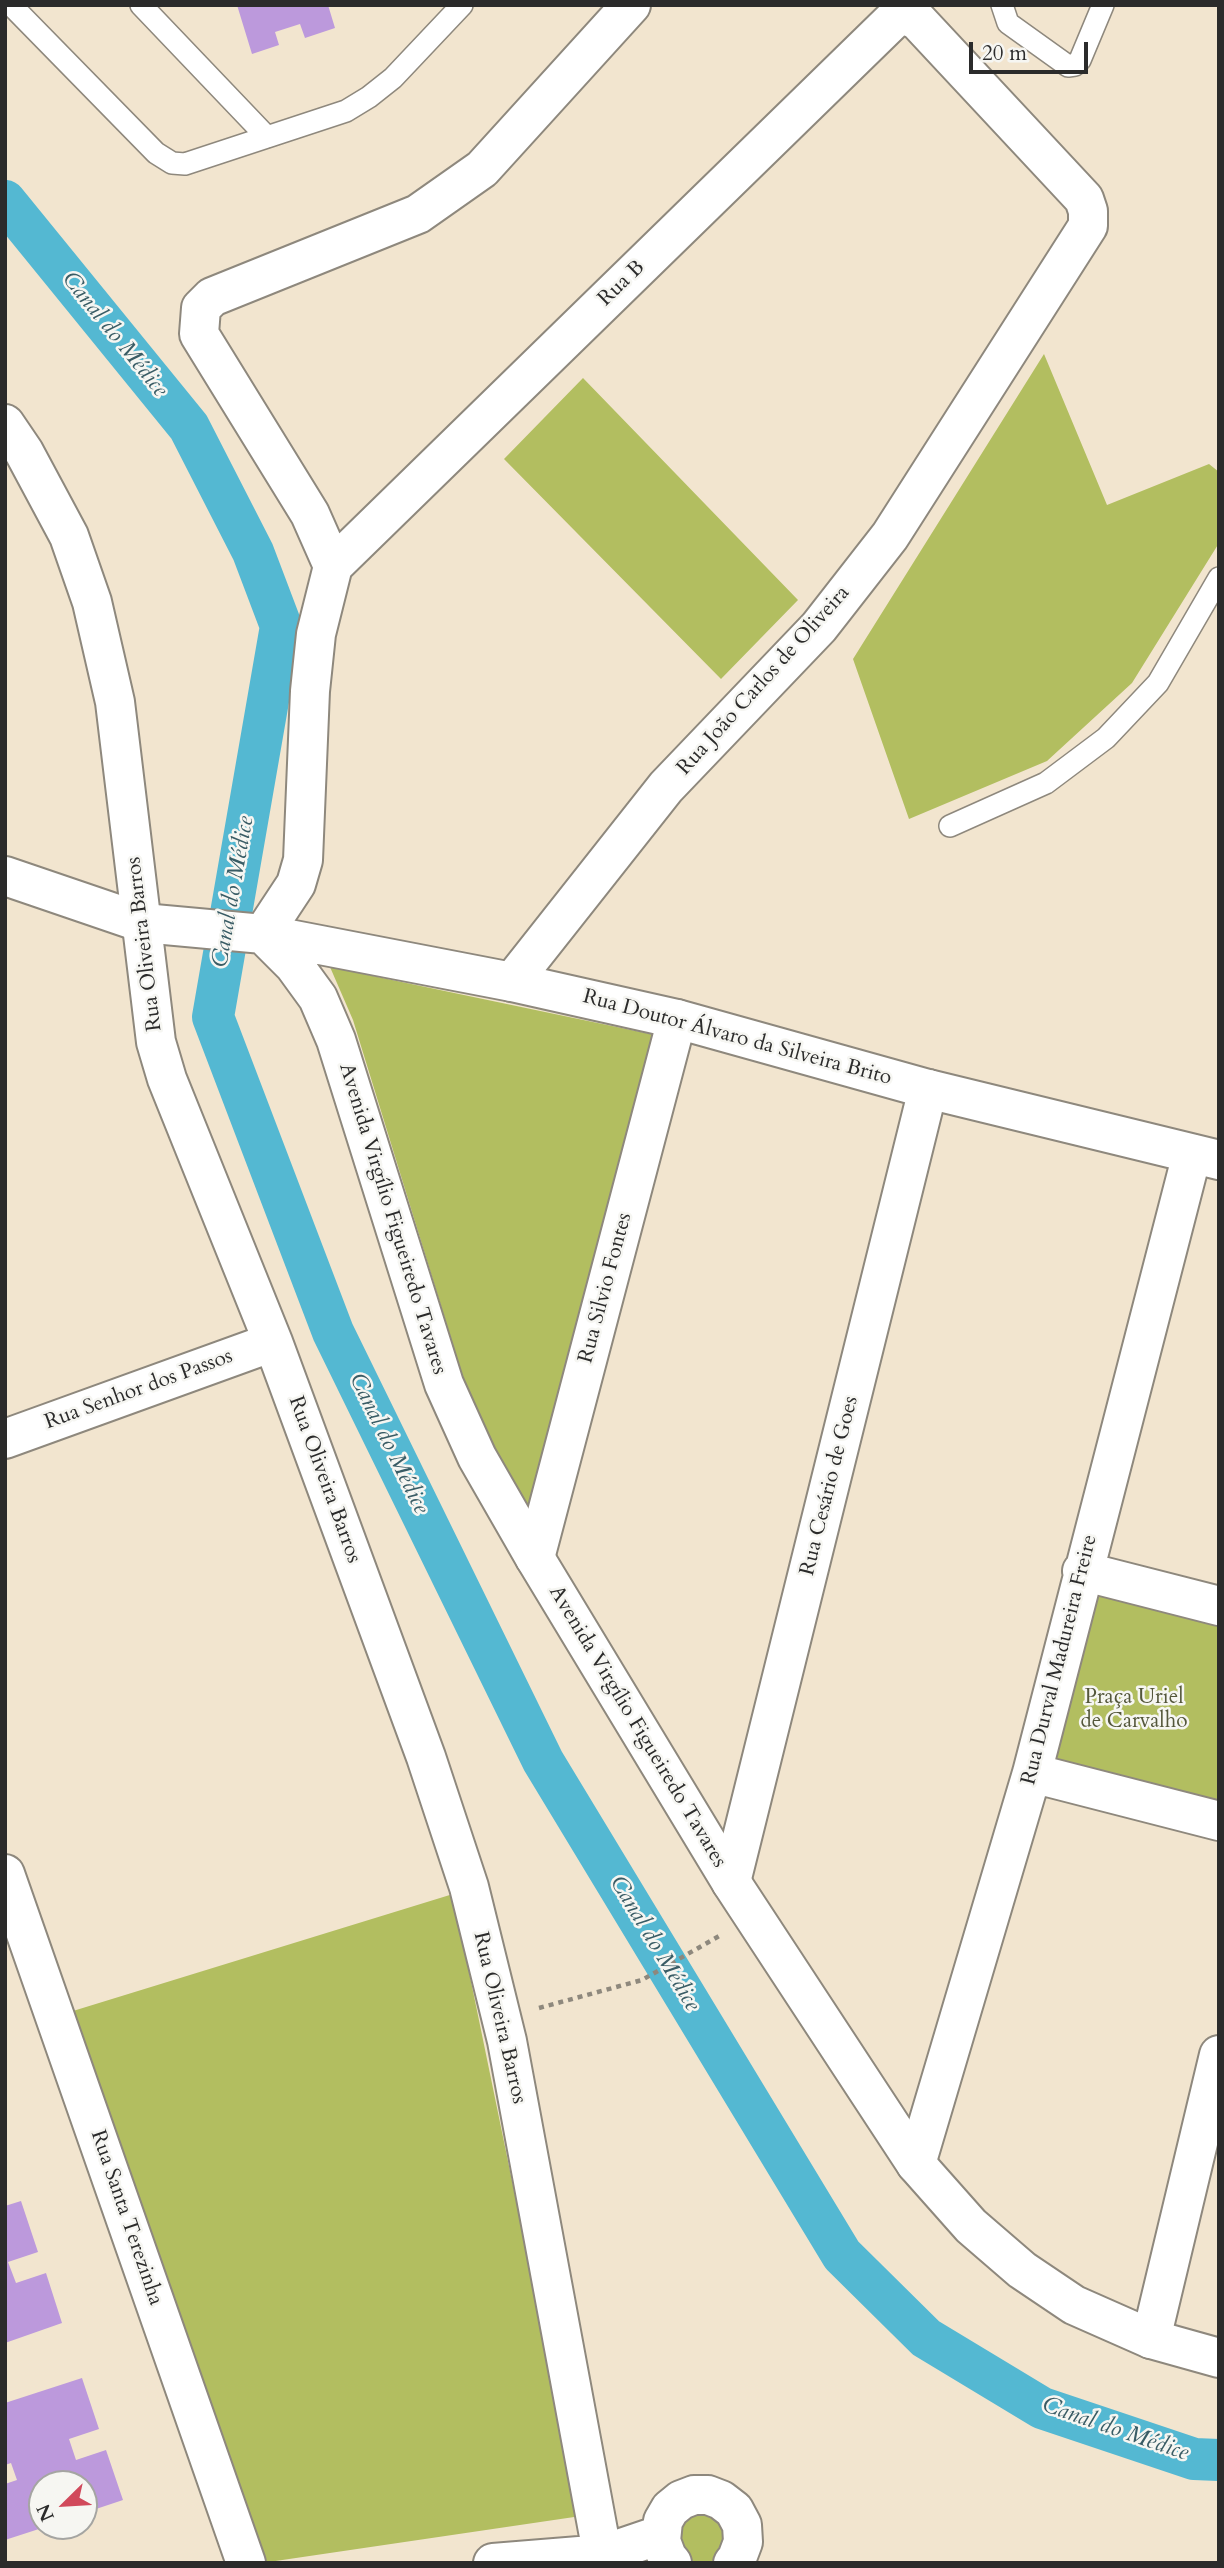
<!DOCTYPE html>
<html>
<head>
<meta charset="utf-8">
<style>
	body { margin:0 }
	#map { position:relative; width:1224px; height:2568px; overflow:hidden; background:#f2e5cf; font-family:Cardo,serif }
	canvas { display:block }
	.frame { position:absolute; inset:0; border:7px solid #2b2b2b; pointer-events:none }
	.north { position:absolute; left:28px; top:2470px; width:70px; height:70px; box-sizing:border-box; background:#f6f6f2; border:2px solid #a5a5a2; border-radius:50%; rotate:246deg; font-size:19px; font-weight:700; line-height:28px; text-align:center; color:#2b2b2b }
	.north::after { content:''; display:block; margin:auto; width:24px; height:32px; background:#d1495b; clip-path:polygon(50% 0,100% 100%,50% 72%,0 100%) }
	.scale { position:absolute; left:969px; top:42px; width:119px; height:32px; box-sizing:border-box; border:4px solid #2b2b2b; border-top:0; padding-left:9px; font-size:21px; line-height:24px; white-space:nowrap; color:#2b2b2b; -webkit-text-stroke:5px #f6f6f2; paint-order:stroke }
</style>
</head>
<body>
<div id="map">
<canvas width="1224" height="2568"></canvas>
<div class="frame"></div>
<div class="north">N</div>
<div class="scale">20 m</div>
</div>
<script>
const context = document.querySelector('canvas').getContext('2d');
context.lineJoin = 'round';
function fill(path, color) { context.fillStyle = color; context.fill(path, 'evenodd'); }
const shape = rows => new Path2D(rows.map(r => 'M' + r).join(''));
function trace(path, color, width, dash) { context.strokeStyle = color; context.lineWidth = width; context.lineCap = dash ? 'butt' : 'round'; context.setLineDash(dash || []); context.stroke(path); }
function label(font, color, halo, rows, align = 'center') {
  context.font = font + ' Cardo,serif'; context.lineWidth = 5; context.setLineDash([]); context.textBaseline = 'middle'; context.strokeStyle = halo; context.fillStyle = color; for (const [text, x, y, turn = 0] of rows) {
    context.save(); context.translate(x, y); context.rotate((+turn || 0) * Math.PI / 180); context.textAlign = isNaN(turn) ? turn : align; if (halo) context.strokeText(text, 0, 0); context.fillText(text, 0, 0); context.restore();
  }
}
fill(shape([
	[1044,354,1107,505,1209,464,1219,472,1219,543,1132,683,1047,761,909,819,853,659],
	[583,378,798,600,721,679,504,459],
	[330,967,655,1035,527,1518,485,1449,353,1020],
	[1082,1571,1219,1606,1219,1821,1032,1773],
	[453,1894,581,2516,262,2563,73,2011],
	[704,2508,724,2517,726,2538,723,2554,710,2562,693,2561,676,2554,683,2515]
]), '#b2be60');
trace(shape([
	[5,201,189,427,253,552,281,626,213,1017,333,1332,543,1761,842,2255,926,2338,1042,2408,1194,2459,1219,2460]
]), '#54b8d2', 42);
fill(shape([
	[237,5,328,5,335,28,305,38,300,24,275,32,279,45,252,54],
	[21,2201,38,2252,8,2262,16,2283,46,2273,62,2323,5,2343,5,2206],
	[82,2378,99,2429,69,2439,76,2460,106,2450,123,2500,84,2513,84,2484,42,2484,42,2528,5,2540,5,2484,17,2480,11,2463,5,2465,5,2403]
]), '#bc99dc');
const lane = shape([
	[11,5,156,153,172,163,185,164,346,111,369,97,393,78,462,5],
	[141,5,267,137],
	[1002,5,1008,23,1068,66,1075,65,1080,60,1103,5],
	[950,826,1046,783,1106,738,1158,683,1219,578]
]);
const street = shape([
	[5,424,24,452,69,536,92,602,115,702,156,1042,167,1079,273,1342,426,1757,469,1887,507,2041,604,2563],
	[333,566,894,19,904,15,917,20,1084,199,1088,211,1088,226,890,536,819,627,666,787,512,982],
	[263,934,296,884,303,860,310,691,316,634,333,566,310,514,199,334,201,308,212,297,418,214,482,169,631,5],
	[5,1439,273,1342],
	[535,1558,677,1019],
	[1082,1571,1219,1606],
	[1032,1773,1219,1821],
	[5,1874,246,2563],
	[731,1882,928,1089],
	[916,2164,1032,1773,1192,1154],
	[1151,2339,1219,2055],
	[493,2563,604,2554,660,2535],
	[672,2563,667,2557,661,2541,663,2521,670,2509,681,2500,694,2495,708,2495,721,2500,734,2510,742,2525,743,2542,737,2558,733,2563]
]);
const secondary = shape([
	[5,876,143,923,263,934,512,982,677,1019,928,1089,1219,1160],
	[263,934,294,965,318,998,336,1040,444,1384,477,1457,535,1558,731,1882,916,2164,971,2226,1022,2270,1074,2305,1151,2339,1219,2358]
]);
trace(lane, '#8e887d', 24);
trace(street, '#8e887d', 42);
trace(secondary, '#8e887d', 42);
trace(shape([
	[539,2008,642,1980,721,1935]
]), '#8e887d', 4.5, [5, 5]);
trace(lane, '#fff', 21);
trace(street, '#fff', 38);
trace(secondary, '#fff', 38);
label('21px', '#2b2b2b', '#f6f6f2', [
	["Rua B",622,284,-44],
	["Rua João Carlos de Oliveira",764,681,-48],
	["Rua Oliveira Barros",145,944,-97],
	["Rua Doutor Álvaro da Silveira Brito",737,1038,15],
	["Avenida Virgílio Figueiredo Tavares",392,1219,73],
	["Rua Silvio Fontes",606,1288,-75],
	["Rua Senhor dos Passos",139,1390,-20],
	["Rua Oliveira Barros",324,1480,70],
	["Rua Cesário de Goes",830,1486,-76],
	["Rua Durval Madureira Freire",1060,1660,-76],
	["Avenida Virgílio Figueiredo Tavares",637,1727,59],
	["Rua Oliveira Barros",499,2018,77],
	["Rua Santa Terezinha",126,2218,71]
]);
label('21px', '#54573b', '#f6f6f2', [
	["Praça Uriel",1134,1698],
	["de Carvalho",1134,1722]
]);
label('italic 23px', '#395c65', '#f6f6f2', [
	["Canal do Médice",114,335,51],
	["Canal do Médice",234,892,-80],
	["Canal do Médice",388,1444,64],
	["Canal do Médice",654,1944,59],
	["Canal do Médice",1115,2430,19]
]);
</script>
</body>
</html>
